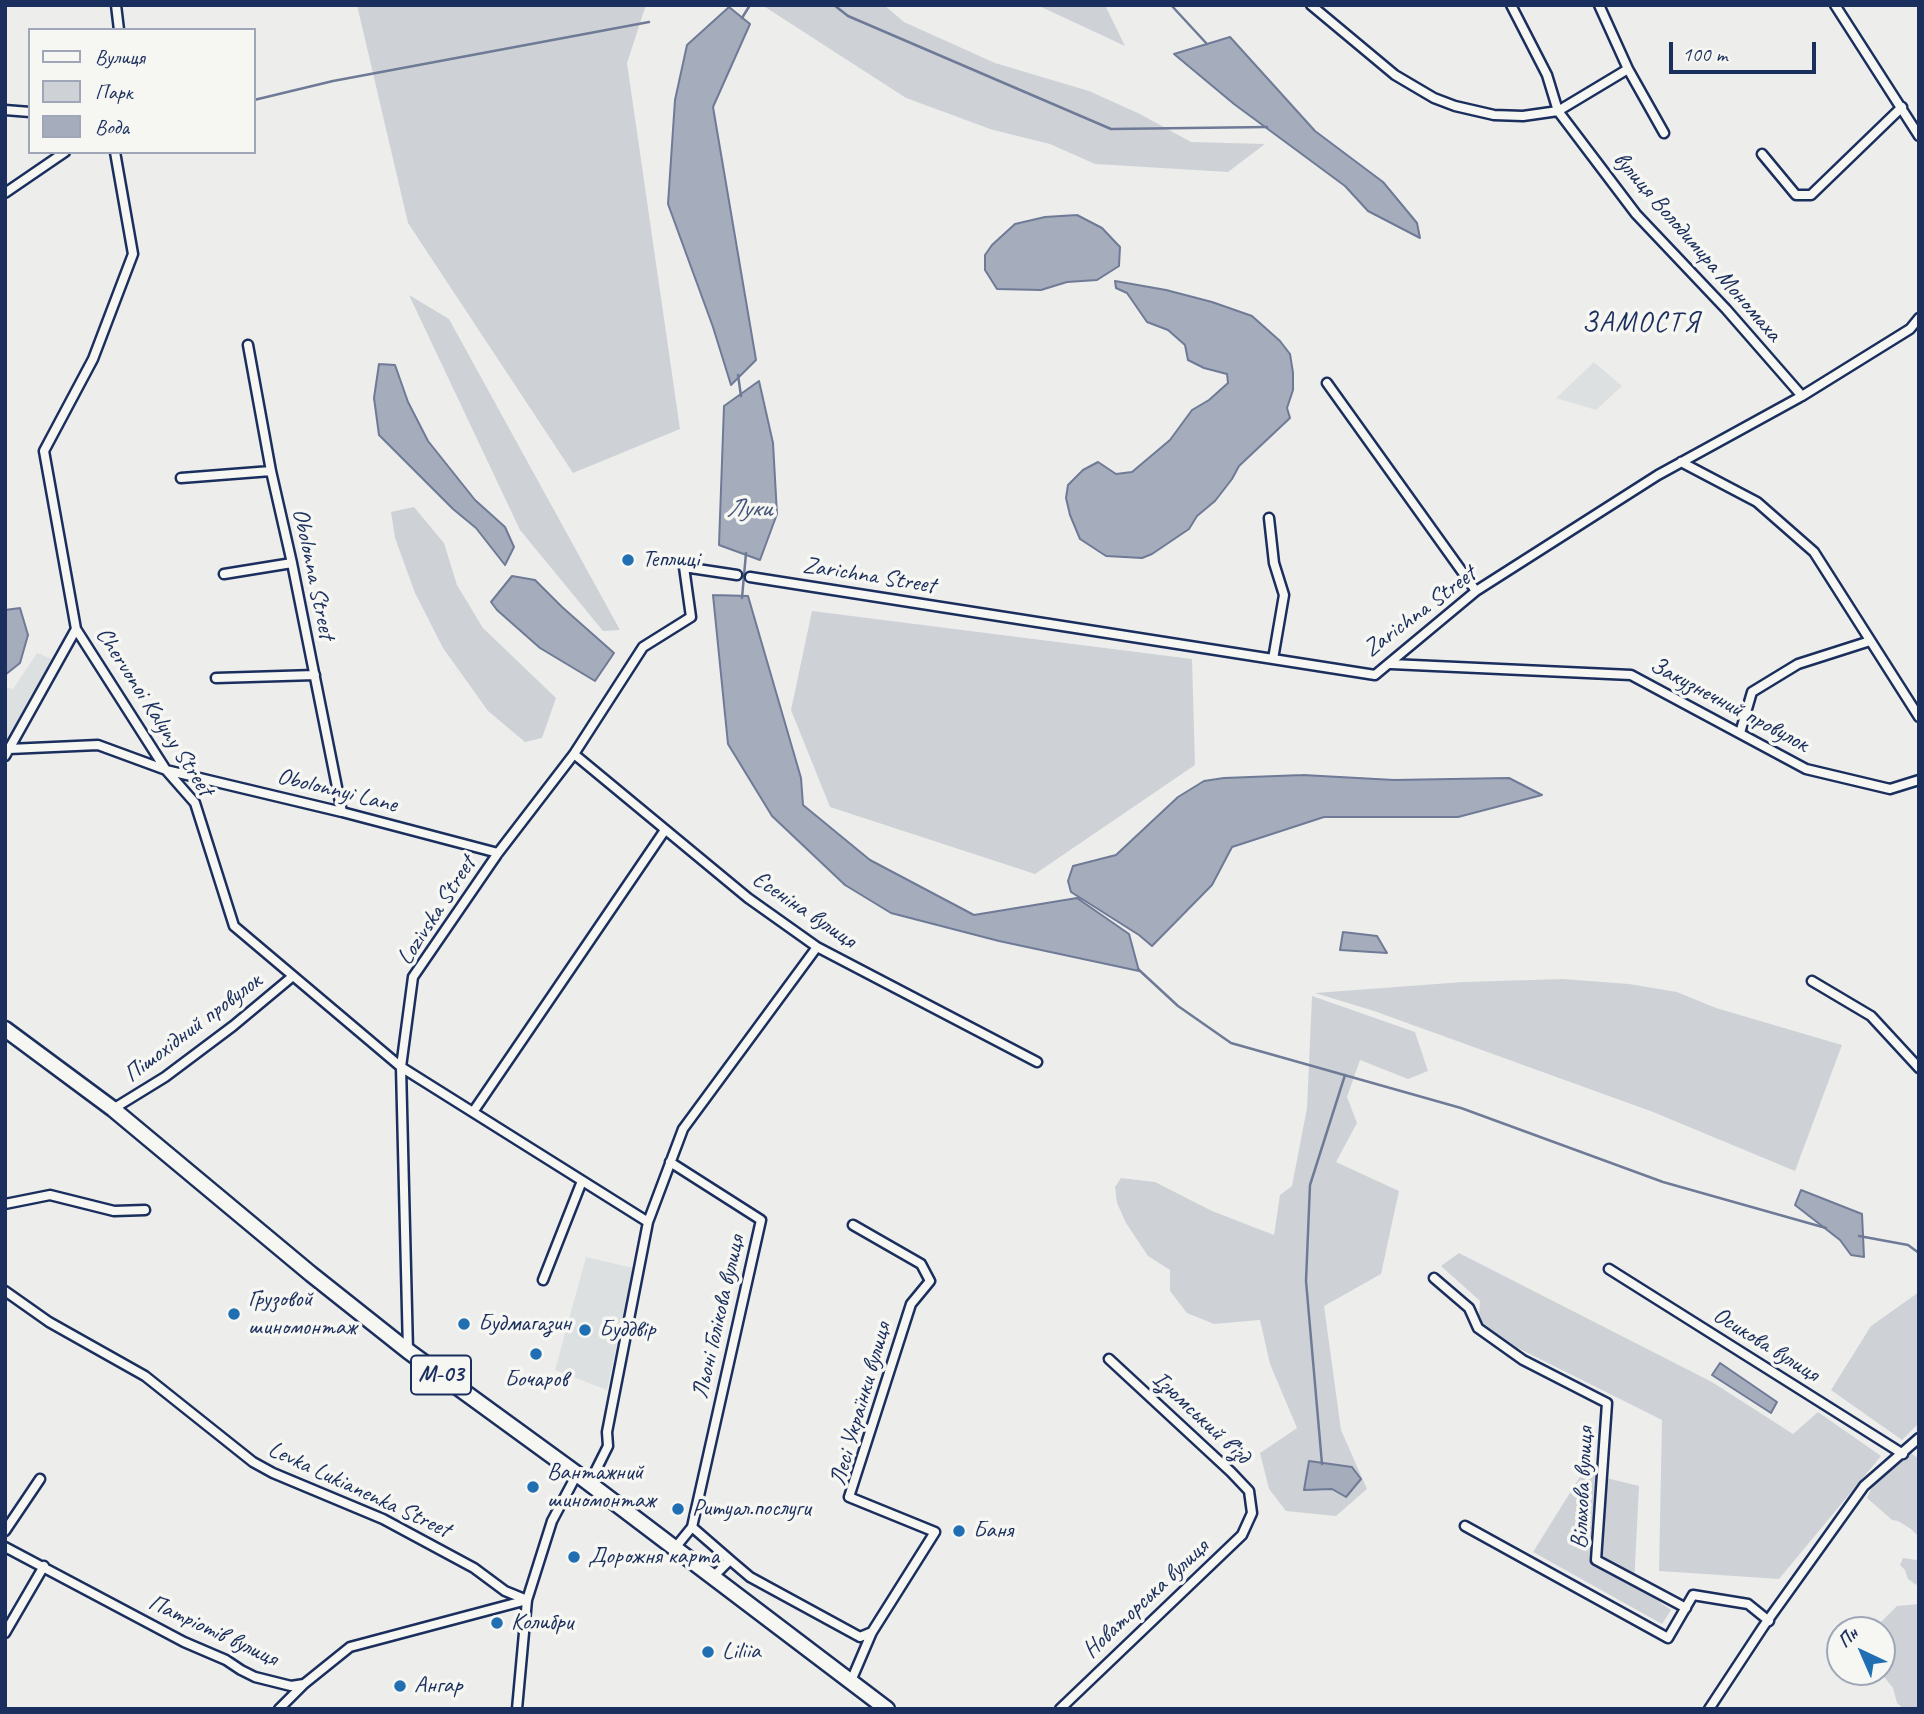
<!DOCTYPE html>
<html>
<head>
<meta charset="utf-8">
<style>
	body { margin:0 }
	#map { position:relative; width:1924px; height:1714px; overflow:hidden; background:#edeeec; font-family:Caveat,sans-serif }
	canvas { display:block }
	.frame { position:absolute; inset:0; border:7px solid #1b2f5e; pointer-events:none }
	.legend { position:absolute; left:28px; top:28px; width:228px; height:126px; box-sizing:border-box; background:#f6f6f2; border:2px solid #9ea6b7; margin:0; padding:9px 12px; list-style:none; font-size:21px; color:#1b2f5e }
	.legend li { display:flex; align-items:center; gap:14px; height:35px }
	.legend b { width:35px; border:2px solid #9ea6b7 }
	.north { position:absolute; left:1826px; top:1616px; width:70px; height:70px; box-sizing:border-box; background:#f6f6f2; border:2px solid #9ea6b7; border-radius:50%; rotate:316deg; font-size:19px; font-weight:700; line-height:28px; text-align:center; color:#1b2f5e }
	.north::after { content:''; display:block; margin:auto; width:24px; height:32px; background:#1f6fb2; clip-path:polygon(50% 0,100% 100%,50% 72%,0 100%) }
	.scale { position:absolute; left:1669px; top:42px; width:147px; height:32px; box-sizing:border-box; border:4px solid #1b2f5e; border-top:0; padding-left:9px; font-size:21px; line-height:24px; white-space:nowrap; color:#1b2f5e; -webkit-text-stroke:5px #f6f6f2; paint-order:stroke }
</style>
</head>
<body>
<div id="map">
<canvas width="1924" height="1714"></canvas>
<div class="frame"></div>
<ul class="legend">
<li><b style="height:9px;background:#f6f6f2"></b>Вулиця</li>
<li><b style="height:19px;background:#ced2d7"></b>Парк</li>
<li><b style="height:19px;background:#a5acbc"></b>Вода</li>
</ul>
<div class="north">Пн</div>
<div class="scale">100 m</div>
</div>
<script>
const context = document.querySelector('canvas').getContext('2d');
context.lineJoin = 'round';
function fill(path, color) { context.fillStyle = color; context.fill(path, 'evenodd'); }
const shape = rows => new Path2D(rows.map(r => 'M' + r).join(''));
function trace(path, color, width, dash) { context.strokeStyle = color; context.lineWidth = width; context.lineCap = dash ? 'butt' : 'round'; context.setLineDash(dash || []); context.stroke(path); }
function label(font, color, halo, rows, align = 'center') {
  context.font = font + ' Caveat,sans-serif'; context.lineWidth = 7; context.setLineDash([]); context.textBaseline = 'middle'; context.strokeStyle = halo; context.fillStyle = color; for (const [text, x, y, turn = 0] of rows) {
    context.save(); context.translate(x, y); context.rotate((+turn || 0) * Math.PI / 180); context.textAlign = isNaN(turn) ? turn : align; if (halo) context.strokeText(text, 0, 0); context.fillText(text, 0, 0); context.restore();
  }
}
fill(shape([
	[1594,362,1622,386,1596,410,1556,398],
	[37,653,52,659,5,744,5,687,13,689],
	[586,1257,633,1268,607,1390,555,1370]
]), '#dde0e1');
fill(shape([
	[357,5,646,5,627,63,680,429,573,473,408,223],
	[762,5,884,5,904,22,995,63,1089,91,1140,114,1191,142,1265,144,1228,172,1095,164,1050,144,993,130,906,98],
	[1037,5,1105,5,1125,46],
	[409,295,449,319,620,630,603,631,520,530],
	[414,507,444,543,457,585,483,628,556,698,542,738,525,742,488,711,443,648,415,593,395,538,391,512],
	[812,611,1192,659,1195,765,1035,874,830,807,791,710],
	[1563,979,1629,984,1677,992,1716,1008,1842,1045,1795,1171,1653,1112,1374,1011,1315,993,1463,982],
	[1312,996,1415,1032,1428,1071,1408,1079,1360,1060,1347,1097,1357,1123,1336,1162,1399,1191,1381,1274,1324,1306,1341,1430,1367,1489,1336,1516,1286,1511,1269,1489,1260,1453,1297,1428,1270,1364,1260,1320,1214,1324,1187,1313,1170,1291,1170,1270,1148,1256,1126,1223,1117,1203,1115,1187,1121,1178,1155,1182,1212,1211,1274,1235,1280,1195,1292,1186,1307,1108],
	[1459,1253,1712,1382,1793,1434,1818,1412,1881,1456,1779,1579,1659,1571,1662,1420,1478,1328,1480,1301,1441,1266],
	[1919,1292,1919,1423,1902,1440,1831,1390,1871,1326],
	[1907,1450,1919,1459,1919,1537,1911,1529,1898,1521,1892,1520,1867,1498,1872,1487],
	[1583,1472,1639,1486,1634,1584,1671,1610,1662,1624,1533,1552],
	[1919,1556,1919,1578,1916,1585,1908,1579,1905,1570,1900,1565,1903,1558,1916,1560],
	[1919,1604,1919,1709,1904,1709,1897,1703,1893,1688,1881,1673,1867,1672,1882,1672,1882,1630,1873,1630,1897,1606]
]), '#ced2d7');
const water = shape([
	[729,7,750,24,713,107,756,360,731,385,713,327,668,204,675,100,687,45,729,7],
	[1230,37,1315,131,1383,182,1417,223,1420,238,1368,211,1345,186,1234,104,1174,54,1230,37],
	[1077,215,1102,228,1120,247,1119,266,1097,280,1067,282,1041,290,997,289,985,270,985,255,992,245,1015,224,1045,217,1077,215],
	[1115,281,1166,290,1212,302,1252,316,1280,341,1290,354,1293,373,1293,390,1287,408,1290,418,1239,466,1232,479,1215,501,1197,516,1189,529,1152,554,1142,558,1106,556,1080,539,1070,515,1066,498,1068,485,1083,470,1098,462,1116,474,1132,472,1170,440,1192,410,1209,400,1228,383,1227,374,1204,368,1188,360,1185,345,1168,330,1147,322,1127,293,1116,288,1115,281],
	[379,364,395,365,408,402,428,441,475,500,505,527,514,547,505,565,476,528,453,509,379,435,374,398,379,364],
	[759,381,773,443,777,514,760,560,719,545,724,406,759,381],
	[512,576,535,580,562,607,614,653,595,681,540,648,497,610,491,602,512,576],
	[713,595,748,596,801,778,803,805,870,860,974,915,1077,898,1129,934,1139,971,999,941,891,913,845,885,772,816,728,744,713,595],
	[20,608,28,635,20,663,5,675,5,610,20,608],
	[1303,775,1394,780,1509,778,1542,795,1458,817,1324,817,1232,847,1212,885,1152,946,1139,935,1071,892,1068,881,1073,866,1116,855,1178,797,1204,781,1224,778,1303,775],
	[1343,932,1377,936,1387,953,1340,950,1343,932],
	[1801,1190,1862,1214,1864,1257,1851,1255,1840,1240,1795,1205,1801,1190],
	[1720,1363,1777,1402,1771,1413,1712,1375,1720,1363],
	[1309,1461,1352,1467,1361,1479,1346,1497,1332,1489,1304,1490,1309,1461]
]);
fill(water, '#a5acbc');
trace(water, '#6e7a96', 2);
trace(shape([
	[834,5,848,16,1111,129,1267,127],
	[1171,5,1207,44],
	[742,18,750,5],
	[254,100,333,81,649,22],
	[738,375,741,396],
	[742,598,746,553],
	[1138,969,1178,1006,1231,1043,1461,1108,1663,1182,1826,1228],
	[1859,1236,1908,1245,1919,1253],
	[1322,1464,1306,1281,1310,1185,1345,1075]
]), '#6e7a96', 2.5);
const street = shape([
	[116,5,119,30],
	[1311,5,1395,75,1434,98,1455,106,1494,115,1523,116,1558,111,1636,214,1726,309,1802,396],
	[1511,5,1547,75,1558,111,1628,69,1599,5],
	[1835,5,1919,136],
	[1628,69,1664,133],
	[5,110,30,112],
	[115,152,133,254,93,359,44,451,76,629,166,770,195,803,234,926,401,1067,648,1222],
	[1762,154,1796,195,1811,195,1902,107],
	[5,193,65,152],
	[248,345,271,471,292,563,342,812],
	[1327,383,1476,591],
	[1681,462,1757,502,1814,552,1919,717],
	[181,478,271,471],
	[1269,518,1274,563,1284,595,1273,659],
	[224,574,292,563],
	[750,577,1375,675,1476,591,1658,475,1802,396,1910,329,1919,318],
	[1391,664,1631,675,1806,769,1890,789,1919,780],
	[216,678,315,675],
	[1740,733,1752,692,1798,664,1870,641],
	[9,749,76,629],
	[574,754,748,898,817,947,1037,1062],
	[5,756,9,749,98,745,166,770,342,812,498,853],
	[1812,981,1871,1016,1919,1068],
	[113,1109,165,1077,233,1026,293,976],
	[473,1112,665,830],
	[670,1162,761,1220,692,1527,675,1548],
	[5,1204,50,1195,114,1211,145,1210],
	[1609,1269,1903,1454],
	[1434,1278,1469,1308,1478,1328,1523,1360,1607,1403,1596,1560,1686,1608],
	[543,1280,582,1181],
	[5,1291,49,1322,145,1376,253,1462,273,1473,383,1519,474,1568,505,1591,527,1600],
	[408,1351,401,1067,413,977,498,853,574,754,643,647,691,617,684,567,737,575],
	[589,1484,608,1446,607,1432,648,1222,683,1129,817,947],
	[1465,1526,1668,1638,1693,1595,1748,1604,1769,1621],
	[692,1527,730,1560],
	[5,1531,40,1479],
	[5,1547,184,1642,226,1660,241,1670,255,1677,291,1686,304,1684,350,1647,527,1600],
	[713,1577,730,1560,750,1577,860,1637,872,1632],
	[5,1633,44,1566],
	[851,1681,872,1632,935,1532,849,1497,911,1304,930,1281,921,1264,853,1225],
	[279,1709,304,1684],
	[517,1709,527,1600,552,1521,577,1474],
	[1060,1709,1242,1535,1252,1513,1249,1491,1231,1472,1109,1359],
	[1709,1709,1763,1627,1864,1486,1919,1438]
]);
const highway = shape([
	[5,1029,113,1109,311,1274,408,1351,577,1474,887,1709]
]);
trace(street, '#1b2f5e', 13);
trace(highway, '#1b2f5e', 19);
trace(street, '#f6f6f2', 8);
trace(highway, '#f6f6f2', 14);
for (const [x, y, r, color] of [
	[628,560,7,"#1f6fb2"],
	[234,1314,7,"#1f6fb2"],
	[464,1324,7,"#1f6fb2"],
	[585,1330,7,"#1f6fb2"],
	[536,1354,7,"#1f6fb2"],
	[533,1487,7,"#1f6fb2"],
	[678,1509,7,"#1f6fb2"],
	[959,1531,7,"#1f6fb2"],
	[574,1557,7,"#1f6fb2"],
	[497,1623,7,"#1f6fb2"],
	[708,1652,7,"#1f6fb2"],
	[400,1686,7,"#1f6fb2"]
]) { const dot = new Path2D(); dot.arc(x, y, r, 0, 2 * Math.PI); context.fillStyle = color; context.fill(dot); trace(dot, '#f6f6f2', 2.5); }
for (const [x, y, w] of [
	[441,1375,60]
]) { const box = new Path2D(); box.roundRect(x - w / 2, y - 19.5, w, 39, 5); context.fillStyle = '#f6f6f2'; context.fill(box); trace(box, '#1b2f5e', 2); }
label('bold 23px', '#1b2f5e', null, [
	["М-03",441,1375]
]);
label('24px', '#1b2f5e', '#f6f6f2', [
	["вулиця Володимира Мономаха",1697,247,49],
	["Obolonna Street",313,574,78],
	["Zarichna Street",869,576,9],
	["Zarichna Street",1420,612,-37],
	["Закузнечний провулок",1729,705,28],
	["Chervonoi Kalyny Street",154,712,57],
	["Obolonnyi Lane",337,791,14],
	["Єсеніна вулиця",804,910,34],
	["Lozivska Street",437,911,-57],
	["Пішохідний провулок",193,1028,-37],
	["Льоні Голікова вулиця",719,1317,-77],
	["Осикова вулиця",1766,1345,32],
	["Лесі Українки вулиця",861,1404,-74],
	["Ізюмський в’їзд",1201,1418,43],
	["Вільхова вулиця",1583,1488,-87],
	["Levka Lukianenka Street",359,1490,25],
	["Новаторська вулиця",1146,1599,-43],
	["Патріотів вулиця",213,1631,25]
]);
label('24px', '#1b2f5e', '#f6f6f2', [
	["Теплиці",642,560],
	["Грузовой",248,1300],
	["шиномонтаж",248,1328],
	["Будмагазин",478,1324],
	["Буддвір",599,1330],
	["Бочаров",536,1380,"center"],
	["Вантажний",547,1473],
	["шиномонтаж",547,1501],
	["Ритуал.послуги",692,1509],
	["Баня",973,1531],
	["Дорожня карта",588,1557],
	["Колибри",511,1623],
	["Liliia",722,1652],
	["Ангар",414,1686]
], 'left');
label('italic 26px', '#44547a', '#f6f6f2', [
	["Луки",749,509]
]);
context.letterSpacing = '2px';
label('28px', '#1b2f5e', '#f6f6f2', [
	["ЗАМОСТЯ",1641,324]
]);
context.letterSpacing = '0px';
</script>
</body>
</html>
